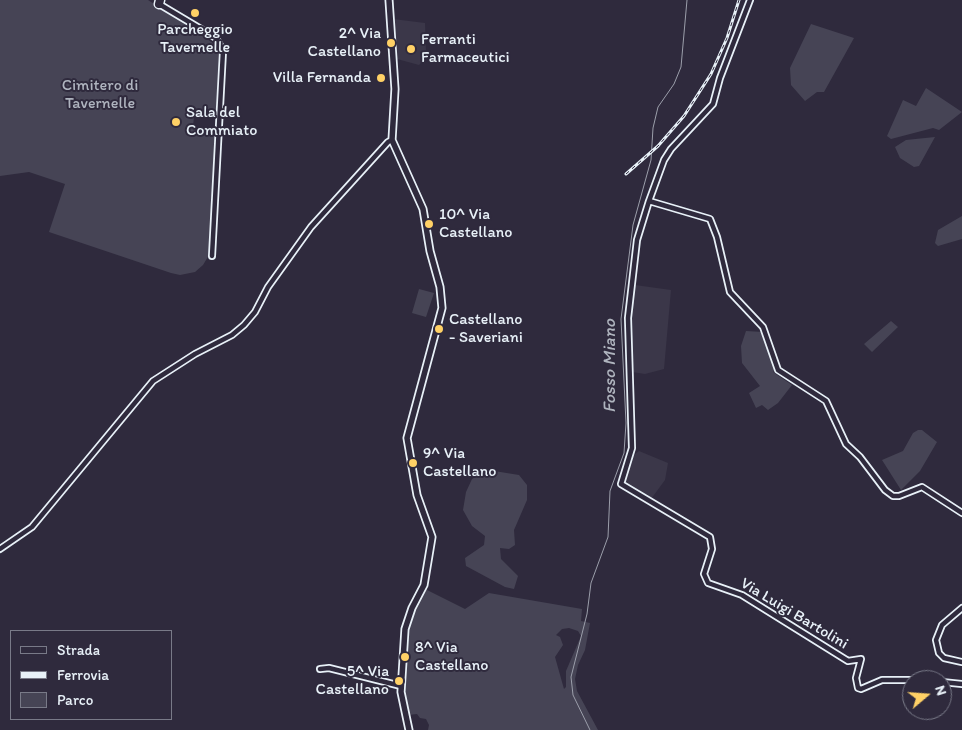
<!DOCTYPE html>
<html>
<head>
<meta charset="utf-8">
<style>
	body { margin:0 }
	#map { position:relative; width:962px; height:730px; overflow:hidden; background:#2f2a3d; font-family:Itim,sans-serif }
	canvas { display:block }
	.legend { position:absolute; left:10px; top:630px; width:162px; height:90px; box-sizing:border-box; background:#2f2a3d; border:1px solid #797a88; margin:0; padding:6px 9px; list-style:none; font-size:15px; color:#e8f1f8 }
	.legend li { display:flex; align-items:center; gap:10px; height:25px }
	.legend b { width:25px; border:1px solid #797a88 }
	.north { position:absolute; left:902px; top:670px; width:50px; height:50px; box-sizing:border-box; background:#2f2a3d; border:1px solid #797a88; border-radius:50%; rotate:72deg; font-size:14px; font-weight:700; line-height:20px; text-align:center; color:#e8f1f8 }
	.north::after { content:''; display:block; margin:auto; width:18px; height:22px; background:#ffd166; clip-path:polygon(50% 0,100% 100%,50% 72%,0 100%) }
</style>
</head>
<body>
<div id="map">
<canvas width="962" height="730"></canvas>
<ul class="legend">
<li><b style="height:6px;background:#2f2a3d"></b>Strada</li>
<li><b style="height:6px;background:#e8f1f8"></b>Ferrovia</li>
<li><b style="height:14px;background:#464455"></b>Parco</li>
</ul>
<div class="north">N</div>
</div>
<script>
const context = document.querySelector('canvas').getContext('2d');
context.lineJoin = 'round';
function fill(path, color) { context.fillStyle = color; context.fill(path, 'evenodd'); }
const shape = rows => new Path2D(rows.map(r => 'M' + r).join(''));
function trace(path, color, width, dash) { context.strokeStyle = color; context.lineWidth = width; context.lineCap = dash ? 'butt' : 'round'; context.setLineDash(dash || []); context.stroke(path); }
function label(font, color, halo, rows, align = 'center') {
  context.font = font + ' Itim,sans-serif'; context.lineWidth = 4; context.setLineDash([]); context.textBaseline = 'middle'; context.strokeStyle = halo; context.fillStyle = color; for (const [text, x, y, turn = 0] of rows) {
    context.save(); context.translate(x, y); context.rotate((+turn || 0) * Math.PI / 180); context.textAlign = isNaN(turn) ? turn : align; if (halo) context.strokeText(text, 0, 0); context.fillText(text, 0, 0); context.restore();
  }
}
fill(shape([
	[393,19,425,23,426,50,423,61,419,65,397,59],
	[635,285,671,290,664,369,645,374,632,372,630,320],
	[639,451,668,463,665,480,651,499,647,494,642,494,625,482,634,455]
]), '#3b3749');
fill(shape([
	[0,0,148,0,219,47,216,113,200,112,194,117,193,126,197,130,217,130,209,255,203,265,195,272,180,275,171,273,49,232,65,184,29,172,0,176],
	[811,24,854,38,824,92,817,92,805,101,791,85,790,68],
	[926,88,962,112,939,130,933,128,891,139,887,136,903,100,916,106],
	[935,137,919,166,914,167,900,158,895,147,906,140],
	[962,216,962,239,938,246,935,243,938,230],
	[419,289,434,293,426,317,412,313],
	[891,321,898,327,872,352,864,344],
	[746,331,763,332,775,370,773,372,792,385,778,403,768,410,762,405,756,408,749,393,760,386,742,363,741,346],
	[918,430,922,430,937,442,920,471,901,490,882,460,903,451,913,433],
	[488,470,519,475,527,485,527,500,514,530,515,545,509,549,500,548,501,559,518,576,514,589,505,587,466,566,465,558,484,545,485,536,472,526,463,510,466,492,472,479],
	[425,589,465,609,489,593,582,609,581,621,590,623,585,650,578,665,575,679,577,691,598,730,428,730,429,725,426,719,420,718,417,714,408,715,403,690,408,657,405,644,409,620],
	[569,628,578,631,581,636,566,671,566,687,564,689,555,657,563,645,560,637,556,635,562,629]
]), '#464455');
trace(shape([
	[590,730,573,695,571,677,587,614,591,583,608,537,610,491,624,453,626,423,621,319,633,225,651,160,653,128,658,107,674,84,681,67,687,0]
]), '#9c9fab', 1);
const minor = shape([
	[750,0,720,78,713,104,671,149,664,160,649,201,710,219,717,237,730,292,763,327,778,370,826,401,846,444,860,457,885,490,893,496,899,496,922,487,962,513],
	[159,4,216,38,223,51,212,256],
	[649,201,637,240,628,318,632,448,621,484,710,537,712,549,704,574,708,583,742,595,848,661,861,659,856,678,858,688,861,689,882,680,912,680],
	[0,549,32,527,153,381,195,354,232,335,244,325,255,312,268,287,311,227,388,142,392,140],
	[962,608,942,625,936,640,939,653,944,658,962,662],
	[320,669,329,668,401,686],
	[942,682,962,684]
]);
const tertiary = shape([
	[389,0,395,89,392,140,423,209,430,251,440,287,442,308,407,438,417,495,432,537,424,585,412,608,405,629,401,692,409,730]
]);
const trunk = shape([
	[159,4,160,0]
]);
trace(minor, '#e8f1f8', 8);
trace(tertiary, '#e8f1f8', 9);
trace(trunk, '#e8f1f8', 11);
trace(minor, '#2f2a3d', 4.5);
trace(tertiary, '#2f2a3d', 5.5);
trace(trunk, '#2f2a3d', 8);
const rail = shape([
	[626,174,658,146,684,116,711,74,727,38,739,0]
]);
trace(rail, '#e8f1f8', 3);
trace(rail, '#2f2a3d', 1, [4]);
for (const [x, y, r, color] of [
	[195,13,5,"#ffd166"],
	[391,43,5,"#ffd166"],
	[411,49,5,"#ffd166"],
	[381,78,5,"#ffd166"],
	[176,122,5,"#ffd166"],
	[429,224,5,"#ffd166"],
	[439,329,5,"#ffd166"],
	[413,463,5,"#ffd166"],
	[405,657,5,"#ffd166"],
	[399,681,5,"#ffd166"]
]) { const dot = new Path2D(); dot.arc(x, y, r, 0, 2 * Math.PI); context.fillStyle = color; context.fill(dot); trace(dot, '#2f2a3d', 2); }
label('16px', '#e8f1f8', '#2f2a3d', [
	["Parcheggio",195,30,"center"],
	["Tavernelle",195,48,"center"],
	["2^ Via",381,34,"right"],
	["Castellano",381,52,"right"],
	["Ferranti",421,40],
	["Farmaceutici",421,58],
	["Villa Fernanda",371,78,"right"],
	["Sala del",186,113],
	["Commiato",186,131],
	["10^ Via",439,215],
	["Castellano",439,233],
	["Castellano",449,320],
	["- Saveriani",449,338],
	["9^ Via",423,454],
	["Castellano",423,472],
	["8^ Via",415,648],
	["Castellano",415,666],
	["5^ Via",389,672,"right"],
	["Castellano",389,690,"right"]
], 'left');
label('16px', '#afb4bf', '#2f2a3d', [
	["Cimitero di",100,86],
	["Tavernelle",100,104]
]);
label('16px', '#e8f1f8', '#2f2a3d', [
	["Via Luigi Bartolini",794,614,31]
]);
label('italic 18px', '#afb4be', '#2f2a3d', [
	["Fosso Miano",610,366,-90]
]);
</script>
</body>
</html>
